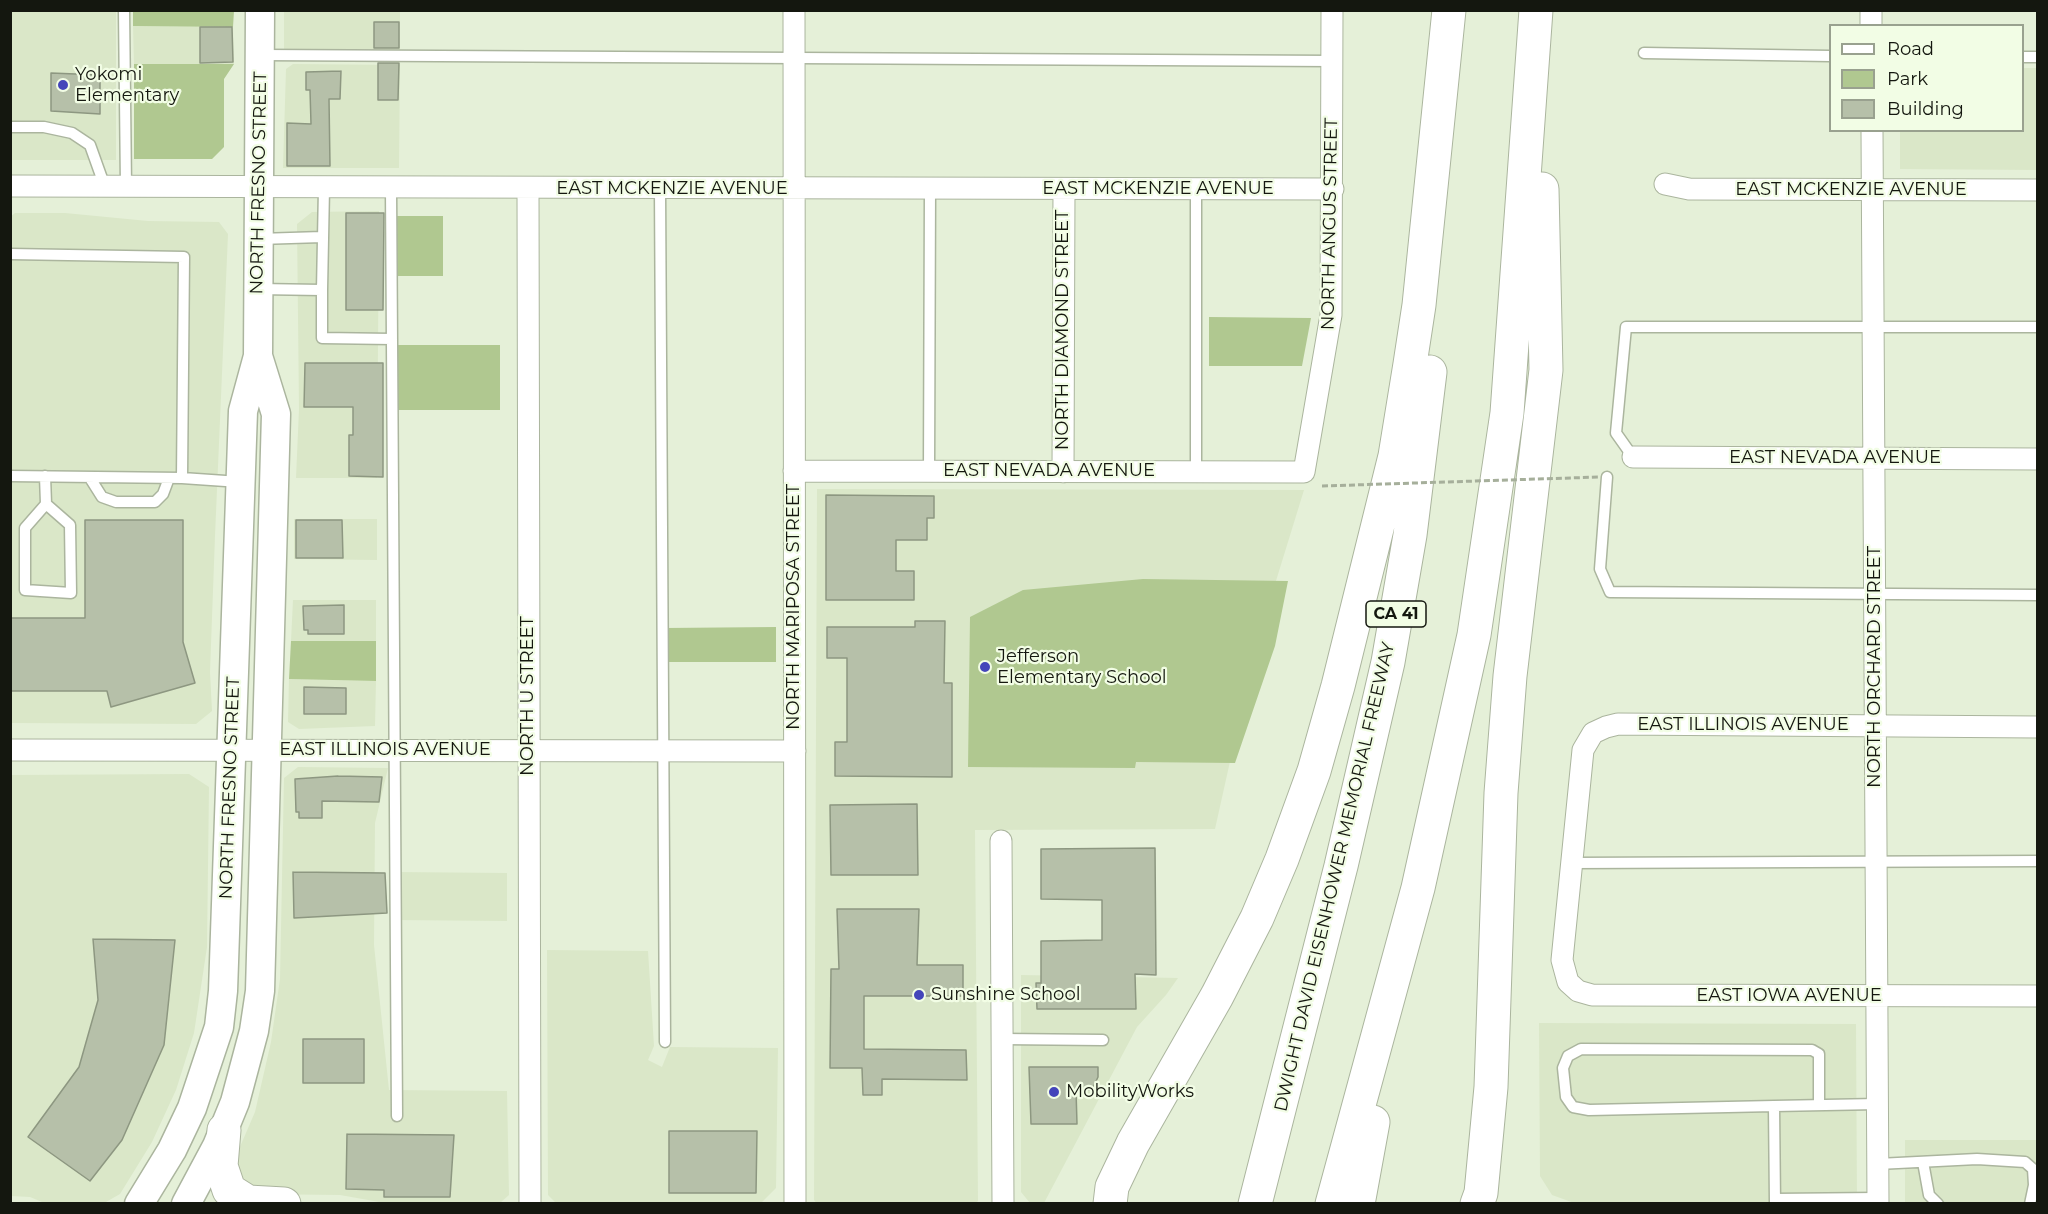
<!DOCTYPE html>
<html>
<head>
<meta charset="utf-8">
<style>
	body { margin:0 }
	#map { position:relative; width:2048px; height:1214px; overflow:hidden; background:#e5f0d8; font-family:Montserrat,sans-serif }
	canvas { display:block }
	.frame { position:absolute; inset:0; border:12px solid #14170f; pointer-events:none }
	.legend { position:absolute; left:1829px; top:24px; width:195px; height:108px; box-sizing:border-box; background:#f2fde5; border:2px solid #99a18f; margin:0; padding:8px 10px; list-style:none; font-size:18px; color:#14170f }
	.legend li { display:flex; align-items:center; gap:12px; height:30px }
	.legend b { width:30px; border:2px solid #99a18f }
</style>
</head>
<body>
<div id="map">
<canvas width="2048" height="1214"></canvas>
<div class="frame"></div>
<ul class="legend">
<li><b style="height:8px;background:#fff"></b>Road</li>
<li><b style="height:16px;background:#b0c890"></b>Park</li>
<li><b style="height:16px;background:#b6c0a9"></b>Building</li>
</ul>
</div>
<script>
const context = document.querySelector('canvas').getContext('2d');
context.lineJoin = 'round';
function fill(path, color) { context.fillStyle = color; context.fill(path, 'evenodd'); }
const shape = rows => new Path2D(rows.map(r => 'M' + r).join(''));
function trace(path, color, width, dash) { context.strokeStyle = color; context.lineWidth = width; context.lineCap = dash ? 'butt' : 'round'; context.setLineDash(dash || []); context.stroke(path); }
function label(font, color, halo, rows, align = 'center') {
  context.font = font + ' Montserrat,sans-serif'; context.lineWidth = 4.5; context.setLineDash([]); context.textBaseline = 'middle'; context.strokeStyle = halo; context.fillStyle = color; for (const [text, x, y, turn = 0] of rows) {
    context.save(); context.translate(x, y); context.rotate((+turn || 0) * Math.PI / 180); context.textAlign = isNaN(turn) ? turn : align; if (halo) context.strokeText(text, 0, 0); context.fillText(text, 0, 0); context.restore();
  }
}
fill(shape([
	[10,11,116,11,116,160,11,160],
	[284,11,400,11,400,52,284,51],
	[133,26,233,27,234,64,134,64],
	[293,64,400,65,399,168,283,168,286,69],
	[2023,68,2037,68,2037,170,1900,169,1900,131,2022,130],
	[379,211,377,478,296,478,299,409,297,224,312,212],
	[15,213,65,213,148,221,219,222,228,234,215,536,210,672,212,711,196,724,11,723,10,217],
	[817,489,1304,490,1255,649,1215,829,975,830,978,1201,975,1204,817,1204,814,1200],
	[294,519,377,519,377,560,294,559],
	[293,600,376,600,376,641,291,641],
	[289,679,376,681,375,726,299,729,288,722],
	[298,767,388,768,375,823,374,945,389,1090,507,1091,509,1195,500,1203,385,1203,340,1195,252,1194,233,1163,255,1112,271,1042,280,979,284,778],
	[189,774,209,787,207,947,194,1033,176,1090,152,1142,120,1194,106,1202,42,1202,30,1197,11,1196,11,775],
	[394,872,507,873,507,921,394,920],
	[547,950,648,951,654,1046,648,1060,662,1067,670,1047,778,1048,776,1188,761,1203,555,1202,548,1195],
	[1021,975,1178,978,1166,995,1137,1027,1044,1203,1030,1203,1021,1192],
	[1539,1023,1856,1024,1857,1203,1577,1204,1552,1195,1540,1176],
	[1905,1140,2037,1140,2037,1203,1905,1203]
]), '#dae7c8');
fill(shape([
	[133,11,234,11,233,27,133,26],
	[134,64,234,64,224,79,224,147,212,159,134,159],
	[391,216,443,216,443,276,391,276],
	[1209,317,1311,318,1302,366,1209,366],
	[390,345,500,345,500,410,390,410],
	[1143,579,1288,581,1275,646,1235,763,1136,762,1135,768,968,767,970,617,1023,590],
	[776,627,776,662,666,662,665,628],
	[291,641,376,641,376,681,289,679]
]), '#b0c890');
const building = shape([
	[374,22,399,22,399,48,374,48,374,22],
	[200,27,232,27,233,62,200,63,200,27],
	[378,63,399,63,398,100,378,100,378,63],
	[341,71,340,99,329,99,330,166,287,166,287,123,311,124,310,90,306,90,306,72,341,71],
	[51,73,100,75,100,114,51,111,51,73],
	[346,213,384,213,383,310,346,310,346,213],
	[305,363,383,363,383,477,349,476,349,435,353,435,353,407,304,407,305,363],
	[826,495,934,496,934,518,927,518,927,540,896,540,896,571,914,571,914,600,826,600,826,495],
	[85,520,183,520,183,642,195,683,111,707,107,691,10,691,10,618,85,618,85,520],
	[296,520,342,520,343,558,296,558,296,520],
	[344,605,344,634,308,634,308,630,304,630,303,606,344,605],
	[915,621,945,621,944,683,952,683,952,777,835,776,835,742,847,742,847,658,827,658,827,627,915,627,915,621],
	[304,687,346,688,346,714,304,714,304,687],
	[338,776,382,777,379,802,322,801,322,818,299,818,299,812,296,812,295,779,338,776],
	[917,804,918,875,831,875,830,805,917,804],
	[1155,848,1156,975,1135,974,1136,1009,1037,1009,1036,983,1041,983,1041,941,1102,940,1102,900,1041,899,1041,849,1155,848],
	[293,872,385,873,387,913,294,918,293,872],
	[837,909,919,909,917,965,963,965,963,996,864,996,864,1049,966,1050,967,1080,882,1079,882,1095,863,1095,862,1068,830,1068,831,969,839,969,837,909],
	[93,939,175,940,164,1045,122,1140,90,1181,28,1137,79,1067,98,1000,93,939],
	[303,1039,364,1039,364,1083,303,1083,303,1039],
	[1029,1067,1098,1067,1098,1077,1092,1090,1076,1090,1077,1124,1031,1124,1029,1067],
	[669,1131,757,1131,756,1193,669,1193,669,1131],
	[347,1134,454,1135,450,1197,384,1197,384,1190,346,1189,347,1134]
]);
fill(building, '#b6c0a9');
trace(building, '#8d9781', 1.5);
const lane = shape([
	[124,10,126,187],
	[1644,53,1830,56],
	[261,55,1333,61],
	[2022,57,2038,57],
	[10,127,44,127,72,133,90,145,105,187],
	[391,189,397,1116],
	[660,189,665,1042],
	[259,239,322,237],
	[10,254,184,257,182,478],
	[258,289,322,290,324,188],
	[322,290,322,338,392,339],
	[1633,457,1616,433,1626,327,2038,327],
	[929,471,930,189],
	[1196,472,1196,189],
	[10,476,182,478,240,482],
	[45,476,46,504],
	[1607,477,1600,569,1610,592,2038,595],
	[90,478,102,497,116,502,155,502,163,494,169,478],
	[46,504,70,525,71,593,25,590,25,528,46,504],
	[1572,863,2038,861],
	[1002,1039,1103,1040],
	[1774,1106,1589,1110,1573,1107,1566,1097,1563,1068,1568,1056,1581,1049,1812,1050,1819,1054,1819,1105],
	[1923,1162,1929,1195,1938,1204],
	[1878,1164,1977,1159,2025,1162,2033,1169,2034,1185,2030,1204],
	[1775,1199,1878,1198],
	[1775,1204,1774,1106,1877,1104]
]);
const street = shape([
	[794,10,795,1204],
	[1871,10,1871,26],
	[1872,130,1878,1204],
	[1665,184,1689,189,2038,190],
	[10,186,1333,189],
	[528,189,530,1204],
	[1633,457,2038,459],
	[794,471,1304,472,1331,315,1332,10],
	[1063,472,1064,189],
	[2038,727,1618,724,1606,727,1593,733,1583,750,1562,960,1568,982,1578,991,1592,995,2038,996],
	[10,750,795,751],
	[1001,841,1003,1204]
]);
const secondary = shape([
	[139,1204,172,1150,192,1108,219,1027,223,991,243,411,258,356,260,10],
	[186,1204,217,1146,235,1102,254,1031,260,991,276,414,258,356]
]);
const primary = shape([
	[224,1130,221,1166,229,1190,248,1202,284,1204]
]);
const highway = shape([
	[1110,1204,1112,1187,1133,1143,1217,996,1257,918,1282,859,1314,771,1338,686,1395,456,1410,364,1419,305,1449,10],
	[1255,1204,1341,866,1388,662,1410,535,1430,372],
	[1332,1204,1418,888,1474,635,1507,413,1536,10],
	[1358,1204,1373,1122],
	[1477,1204,1481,1193,1491,1087,1501,793,1510,676,1546,370,1542,189]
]);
trace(lane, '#abb59e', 13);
trace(street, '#abb59e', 23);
trace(secondary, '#abb59e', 31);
trace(primary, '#abb59e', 35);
trace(highway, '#abb59e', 35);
trace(lane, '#fff', 10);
trace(street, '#fff', 21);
trace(secondary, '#fff', 28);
trace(primary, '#fff', 33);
trace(highway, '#fff', 33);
trace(shape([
	[1322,486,1600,477]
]), '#a6af9b', 3, [6, 3]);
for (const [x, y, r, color] of [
	[63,85,6,"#4445ba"],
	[985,667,6,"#4445ba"],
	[919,995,6,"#4445ba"],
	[1054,1092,6,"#4445ba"]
]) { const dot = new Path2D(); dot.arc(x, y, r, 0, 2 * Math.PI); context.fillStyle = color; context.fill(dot); trace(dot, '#f2fde5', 2); }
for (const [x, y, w] of [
	[1396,614,60]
]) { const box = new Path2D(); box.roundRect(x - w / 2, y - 13, w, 26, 4.5); context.fillStyle = '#f2fde5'; context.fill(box); trace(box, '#14170f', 1.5); }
label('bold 16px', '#14170f', null, [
	["CA 41",1396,614]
]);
label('18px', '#14170f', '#f2fde5', [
	["Yokomi",75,75],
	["Elementary",75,96],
	["Jefferson",997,657],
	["Elementary School",997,678],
	["Sunshine School",931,995],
	["MobilityWorks",1066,1092]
], 'left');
label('18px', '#14170f', '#f2fde5', [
	["NORTH FRESNO STREET",259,183,-89],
	["EAST MCKENZIE AVENUE",672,189],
	["EAST MCKENZIE AVENUE",1158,189],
	["EAST MCKENZIE AVENUE",1851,190],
	["NORTH ANGUS STREET",1330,224,-89],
	["NORTH DIAMOND STREET",1063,330,-90],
	["EAST NEVADA AVENUE",1835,458],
	["EAST NEVADA AVENUE",1049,471],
	["NORTH MARIPOSA STREET",794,607,-90],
	["NORTH ORCHARD STREET",1875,667,-90],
	["NORTH U STREET",528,696,-90],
	["EAST ILLINOIS AVENUE",1743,725],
	["EAST ILLINOIS AVENUE",385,750],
	["NORTH FRESNO STREET",230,788,-88],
	["DWIGHT DAVID EISENHOWER MEMORIAL FREEWAY",1335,877,-77],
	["EAST IOWA AVENUE",1789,996]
]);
</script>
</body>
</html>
